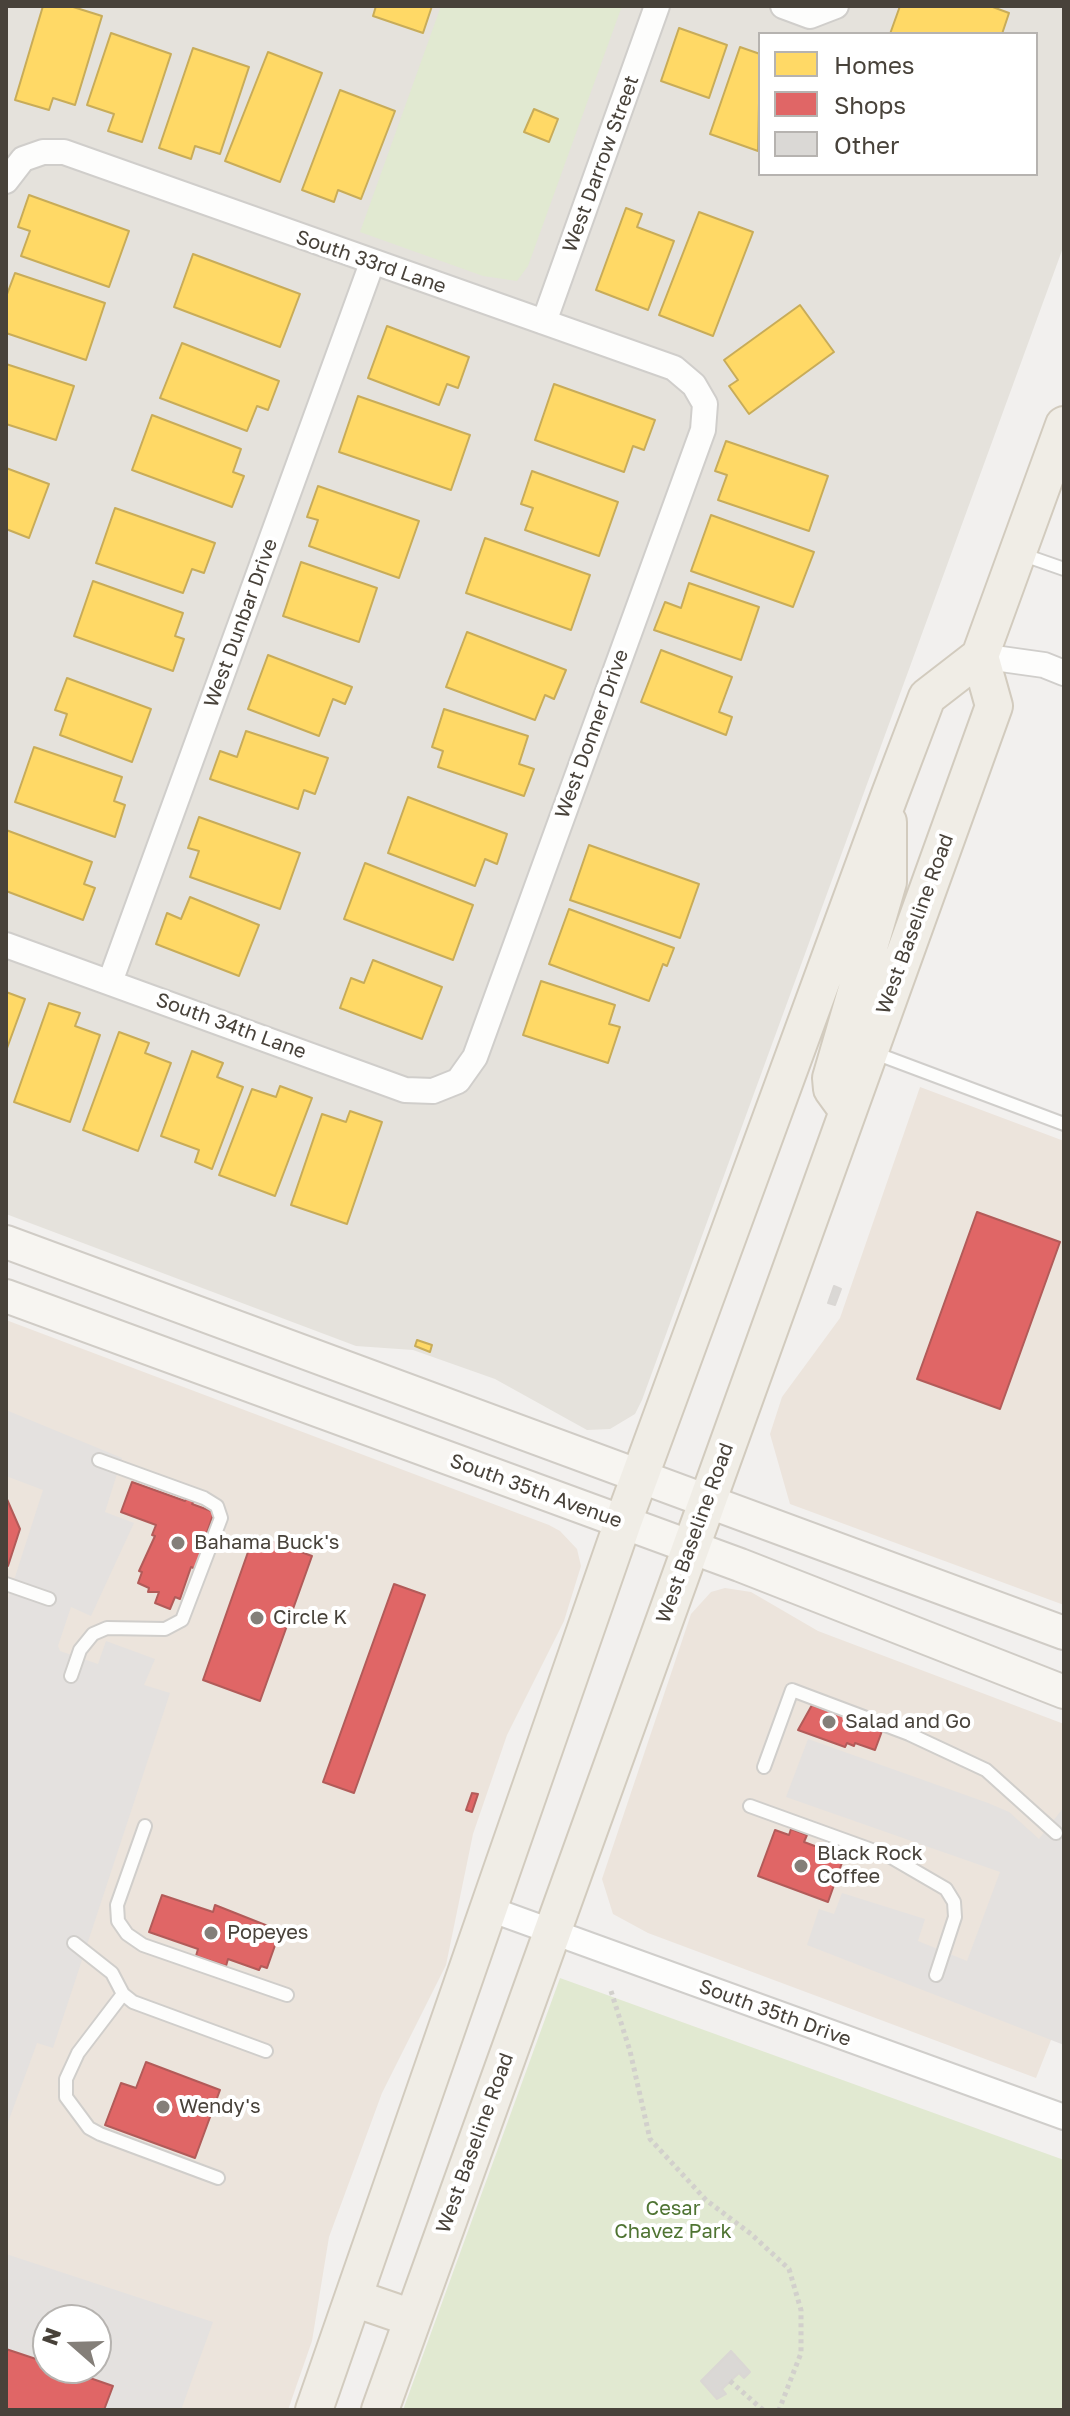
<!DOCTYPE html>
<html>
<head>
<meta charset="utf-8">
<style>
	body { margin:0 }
	#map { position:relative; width:1070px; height:2416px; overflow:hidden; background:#f2f0ee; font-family:"Golos Text",sans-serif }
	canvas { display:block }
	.frame { position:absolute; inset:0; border:8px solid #48423a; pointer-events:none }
	.legend { position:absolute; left:758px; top:32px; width:280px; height:144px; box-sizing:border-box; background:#fff; border:2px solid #b6b3b0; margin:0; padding:10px 14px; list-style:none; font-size:24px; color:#48423a }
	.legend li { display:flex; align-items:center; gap:16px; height:40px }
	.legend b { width:40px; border:2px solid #b6b3b0 }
	.north { position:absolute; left:32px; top:2304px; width:80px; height:80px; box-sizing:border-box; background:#fff; border:2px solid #b6b3b0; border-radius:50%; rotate:290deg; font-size:22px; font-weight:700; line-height:32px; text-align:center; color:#48423a }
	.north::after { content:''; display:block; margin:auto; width:28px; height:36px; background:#847f79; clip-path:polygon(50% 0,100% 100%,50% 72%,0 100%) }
</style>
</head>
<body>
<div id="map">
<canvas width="1070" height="2416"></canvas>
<div class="frame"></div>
<ul class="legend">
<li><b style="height:22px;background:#ffd966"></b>Homes</li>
<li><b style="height:22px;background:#e06666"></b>Shops</li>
<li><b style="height:22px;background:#dad8d5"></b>Other</li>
</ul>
<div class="north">N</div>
</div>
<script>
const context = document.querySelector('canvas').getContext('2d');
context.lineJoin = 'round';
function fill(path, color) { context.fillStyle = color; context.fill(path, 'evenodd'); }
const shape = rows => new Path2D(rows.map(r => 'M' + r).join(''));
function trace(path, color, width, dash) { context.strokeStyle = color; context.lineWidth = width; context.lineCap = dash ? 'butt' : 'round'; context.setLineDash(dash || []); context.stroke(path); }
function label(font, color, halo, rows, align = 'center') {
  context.font = font + ' "Golos Text",sans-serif'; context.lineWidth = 8; context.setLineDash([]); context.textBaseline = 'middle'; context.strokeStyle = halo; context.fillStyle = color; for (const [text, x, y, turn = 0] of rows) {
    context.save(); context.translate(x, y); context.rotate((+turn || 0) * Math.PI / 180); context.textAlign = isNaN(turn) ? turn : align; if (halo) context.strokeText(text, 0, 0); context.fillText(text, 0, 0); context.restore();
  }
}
fill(shape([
	[6,6,1064,6,1064,245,642,1400,635,1414,610,1429,587,1430,495,1379,413,1350,356,1346,6,1214],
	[760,34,1036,34,1036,174,760,174]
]), '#e5e2dc');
fill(shape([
	[920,1087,1064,1141,1064,1605,790,1504,770,1434,782,1397,840,1318],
	[6,1320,549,1525,560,1531,577,1549,581,1566,564,1621,507,1735,473,1834,446,1965,382,2093,329,2237,312,2341,288,2410,6,2410],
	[48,2320,96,2320,96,2368,48,2368],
	[725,1588,751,1592,818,1631,1064,1724,1064,2007,1036,2078,648,1933,613,1914,602,1879,691,1614,711,1592]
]), '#ece4dc');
fill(shape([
	[441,6,622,6,528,266,517,281,483,276,360,232],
	[560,1978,1064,2160,1064,2410,403,2410]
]), '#e1e9d1');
fill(shape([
	[6,1410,122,1458,105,1512,134,1523,91,1616,71,1607,58,1646,60,1651,98,1664,106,1641,155,1659,144,1685,170,1693,53,2048,37,2043,6,2128,6,1605,43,1490,6,1476],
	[808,1739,988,1803,1009,1812,1039,1839,1064,1807,1064,2045,807,1945,819,1909,834,1914,842,1893,925,1919,918,1941,967,1961,1000,1872,786,1797],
	[6,2254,213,2322,181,2410,6,2410],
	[48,2320,96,2320,96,2368,48,2368]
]), '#e4e1df');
const homes = shape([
	[43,6,70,6,102,16,75,105,53,98,49,110,15,100,43,6],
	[376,6,432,6,423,33,373,16,376,6],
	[900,6,990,6,1009,13,1002,34,890,34,900,6],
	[679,28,727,45,709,98,661,81,679,28],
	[111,33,171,54,142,142,108,131,114,114,87,105,111,33],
	[740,47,760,54,758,151,710,134,740,47],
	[193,48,249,67,220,154,195,146,191,159,159,148,193,48],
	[268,52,322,73,280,182,225,161,268,52],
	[340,90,395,111,361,199,338,190,334,202,302,190,340,90],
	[534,109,558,119,549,142,524,132,534,109],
	[29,195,129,231,109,287,21,256,30,231,18,227,29,195],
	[626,208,642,214,637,227,674,241,648,310,596,290,626,208],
	[699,212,753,232,713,336,659,315,699,212],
	[193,254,300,294,280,347,174,307,193,254],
	[15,273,105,303,86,360,6,333,6,297,15,273],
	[800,305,834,352,749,414,729,386,738,380,724,360,800,305],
	[387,326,469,357,458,388,447,384,439,405,368,378,387,326],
	[182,343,279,381,268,410,257,406,247,431,160,398,182,343],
	[6,364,74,386,56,440,6,424,6,364],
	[554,384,655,420,644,450,633,446,624,472,535,440,554,384],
	[358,396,470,435,451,490,339,452,358,396],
	[152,415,241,449,233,472,244,476,232,507,132,470,152,415],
	[726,441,828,476,809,531,718,500,727,475,715,471,726,441],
	[6,468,49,484,29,538,6,529,6,468],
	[532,471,618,502,599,556,525,530,533,508,521,504,532,471],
	[318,486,419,521,399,578,309,546,318,520,307,517,318,486],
	[115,508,215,543,204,573,192,569,183,593,96,563,115,508],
	[711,515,814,552,793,607,691,571,711,515],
	[485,538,590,575,571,630,466,593,485,538],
	[301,562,377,588,359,642,283,616,301,562],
	[93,581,183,613,175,636,184,639,173,671,74,636,93,581],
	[689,583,759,607,741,660,654,630,665,602,681,608,689,583],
	[467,632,566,670,554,699,545,695,535,720,446,687,467,632],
	[661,650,732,677,719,712,732,717,726,735,641,702,661,650],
	[268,655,352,687,345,704,333,699,319,736,248,709,268,655],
	[67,678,151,709,132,762,60,735,67,714,55,710,67,678],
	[444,709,528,736,519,764,534,769,524,796,438,767,443,751,432,747,444,709],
	[246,731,328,758,315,794,304,790,298,809,210,779,220,751,237,757,246,731],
	[34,747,122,777,114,801,125,805,115,837,15,802,34,747],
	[408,797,507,834,497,864,485,859,475,886,388,853,408,797],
	[199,817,300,853,280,909,190,877,199,851,188,848,199,817],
	[6,830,92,862,84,884,95,888,83,920,6,891,6,830],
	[589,845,699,884,680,938,570,900,589,845],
	[365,863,473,905,453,960,344,919,365,863],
	[190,897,259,925,239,976,156,944,167,913,181,919,190,897],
	[569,909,674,948,667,966,663,964,649,1001,549,964,569,909],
	[373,960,442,987,422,1039,340,1008,351,978,364,983,373,960],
	[541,981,615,1005,609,1024,620,1027,608,1063,523,1035,541,981],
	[6,992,25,999,6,1051,6,992],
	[49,1003,80,1013,75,1026,100,1035,70,1122,14,1102,49,1003],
	[119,1032,149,1043,145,1053,171,1063,138,1151,83,1130,119,1032],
	[192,1051,223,1063,217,1077,243,1087,212,1169,195,1162,199,1150,161,1136,192,1051],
	[280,1086,312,1098,275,1196,219,1175,252,1089,276,1097,280,1086],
	[350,1111,382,1122,347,1224,291,1205,322,1114,346,1122,350,1111],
	[417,1340,432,1345,430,1352,415,1346,417,1340]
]);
fill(homes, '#ffd966');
trace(homes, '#c8ac59', 2);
const shops = shape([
	[977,1212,1060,1242,1000,1409,917,1379,977,1212],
	[132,1482,185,1501,187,1498,194,1501,192,1504,214,1512,201,1550,208,1552,196,1569,191,1567,180,1599,175,1597,170,1609,155,1603,159,1592,148,1592,149,1588,138,1583,142,1572,139,1571,155,1536,152,1535,156,1525,121,1512,132,1482],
	[6,1497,20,1529,8,1566,6,1566,6,1497],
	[254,1535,312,1556,260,1701,203,1680,254,1535],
	[394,1584,425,1595,354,1793,323,1782,394,1584],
	[812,1705,882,1731,875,1750,855,1743,854,1746,847,1743,845,1747,798,1730,812,1705],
	[472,1793,478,1794,472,1812,466,1810,472,1793],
	[791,1829,807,1835,804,1842,844,1857,828,1902,758,1876,775,1830,789,1835,791,1829],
	[162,1895,213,1912,215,1905,273,1928,270,1935,278,1937,267,1968,261,1966,259,1970,228,1959,226,1966,196,1956,198,1949,149,1932,162,1895],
	[146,2062,220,2090,195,2158,105,2125,121,2083,136,2088,146,2062],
	[6,2349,48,2363,48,2368,61,2368,113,2386,104,2410,6,2410,6,2349]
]);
fill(shops, '#e06666');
trace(shops, '#b25b59', 2);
const building = shape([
	[834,1286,841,1289,835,1305,828,1303,834,1286],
	[731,2351,750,2372,744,2378,739,2373,722,2389,726,2394,717,2399,701,2381,731,2351]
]);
fill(building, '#dad8d5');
trace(building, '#dad7d4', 2);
const lane = shape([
	[1021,554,1064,569],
	[872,1052,1064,1124],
	[6,1584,49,1599],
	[71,1676,80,1650,93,1634,107,1628,165,1629,182,1620,221,1518,217,1506,204,1498,99,1460],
	[764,1767,792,1690,909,1734,986,1770,1056,1833],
	[750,1806,891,1857,946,1889,954,1902,955,1917,936,1975],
	[145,1826,117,1905,118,1921,127,1934,143,1945,287,1995],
	[74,1943,112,1973,123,1994,133,2002,266,2051],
	[123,1994,78,2053,66,2079,66,2097,89,2128,100,2134,218,2178]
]);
const street = shape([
	[783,6,810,16,836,6],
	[6,181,23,159,43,152,64,152,674,368,694,385,705,404,703,430,475,1057,458,1081,433,1091,405,1090,6,945],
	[544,322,657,6],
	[980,656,1044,665,1064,673],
	[110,982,372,263],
	[487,1908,1064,2117]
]);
const secondary = shape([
	[6,1242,1064,1633],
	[6,1296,740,1565,1064,1692]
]);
const primary = shape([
	[848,1111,832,1089,831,1078,888,882,888,822],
	[354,2298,412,2318],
	[314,2410,623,1522,889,797,927,697,980,656,1064,425],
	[380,2410,994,706,980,656]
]);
trace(lane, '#d0cecb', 16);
trace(street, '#d0cecb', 28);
trace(secondary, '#d0ccc6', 36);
trace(primary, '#d2cbbe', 40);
trace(shape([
	[611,1991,630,2051,650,2139,706,2200,751,2234,789,2269,801,2310,801,2353,779,2410],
	[730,2381,763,2410]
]), '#d2d0cc', 5, [4, 4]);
trace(lane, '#fdfdfc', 12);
trace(street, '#fdfdfc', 24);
trace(secondary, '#f7f5f1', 32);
trace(primary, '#f0ede6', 36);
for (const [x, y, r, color] of [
	[178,1543,8,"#847f79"],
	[257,1618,8,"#847f79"],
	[829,1722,8,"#847f79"],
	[801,1866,8,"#847f79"],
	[211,1933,8,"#847f79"],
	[163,2107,8,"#847f79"]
]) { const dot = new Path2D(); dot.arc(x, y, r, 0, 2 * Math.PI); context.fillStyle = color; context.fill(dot); trace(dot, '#fff', 3); }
label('20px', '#48423a', '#fff', [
	["West Darrow Street",601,164,-70],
	["South 33rd Lane",371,262,19],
	["West Dunbar Drive",241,623,-70],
	["West Donner Drive",592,734,-70],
	["West Baseline Road",915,924,-70],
	["South 34th Lane",231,1026,20],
	["South 35th Avenue",536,1491,20],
	["West Baseline Road",695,1533,-70],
	["South 35th Drive",775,2013,20],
	["West Baseline Road",475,2143,-70]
]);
label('20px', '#48423a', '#fff', [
	["Bahama Buck's",194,1543],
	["Circle K",273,1618],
	["Salad and Go",845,1722],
	["Black Rock",817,1854],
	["Coffee",817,1877],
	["Popeyes",227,1933],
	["Wendy's",179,2107]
], 'left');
label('20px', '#4f7433', '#fff', [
	["Cesar",673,2209],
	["Chavez Park",673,2232]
]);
</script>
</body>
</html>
